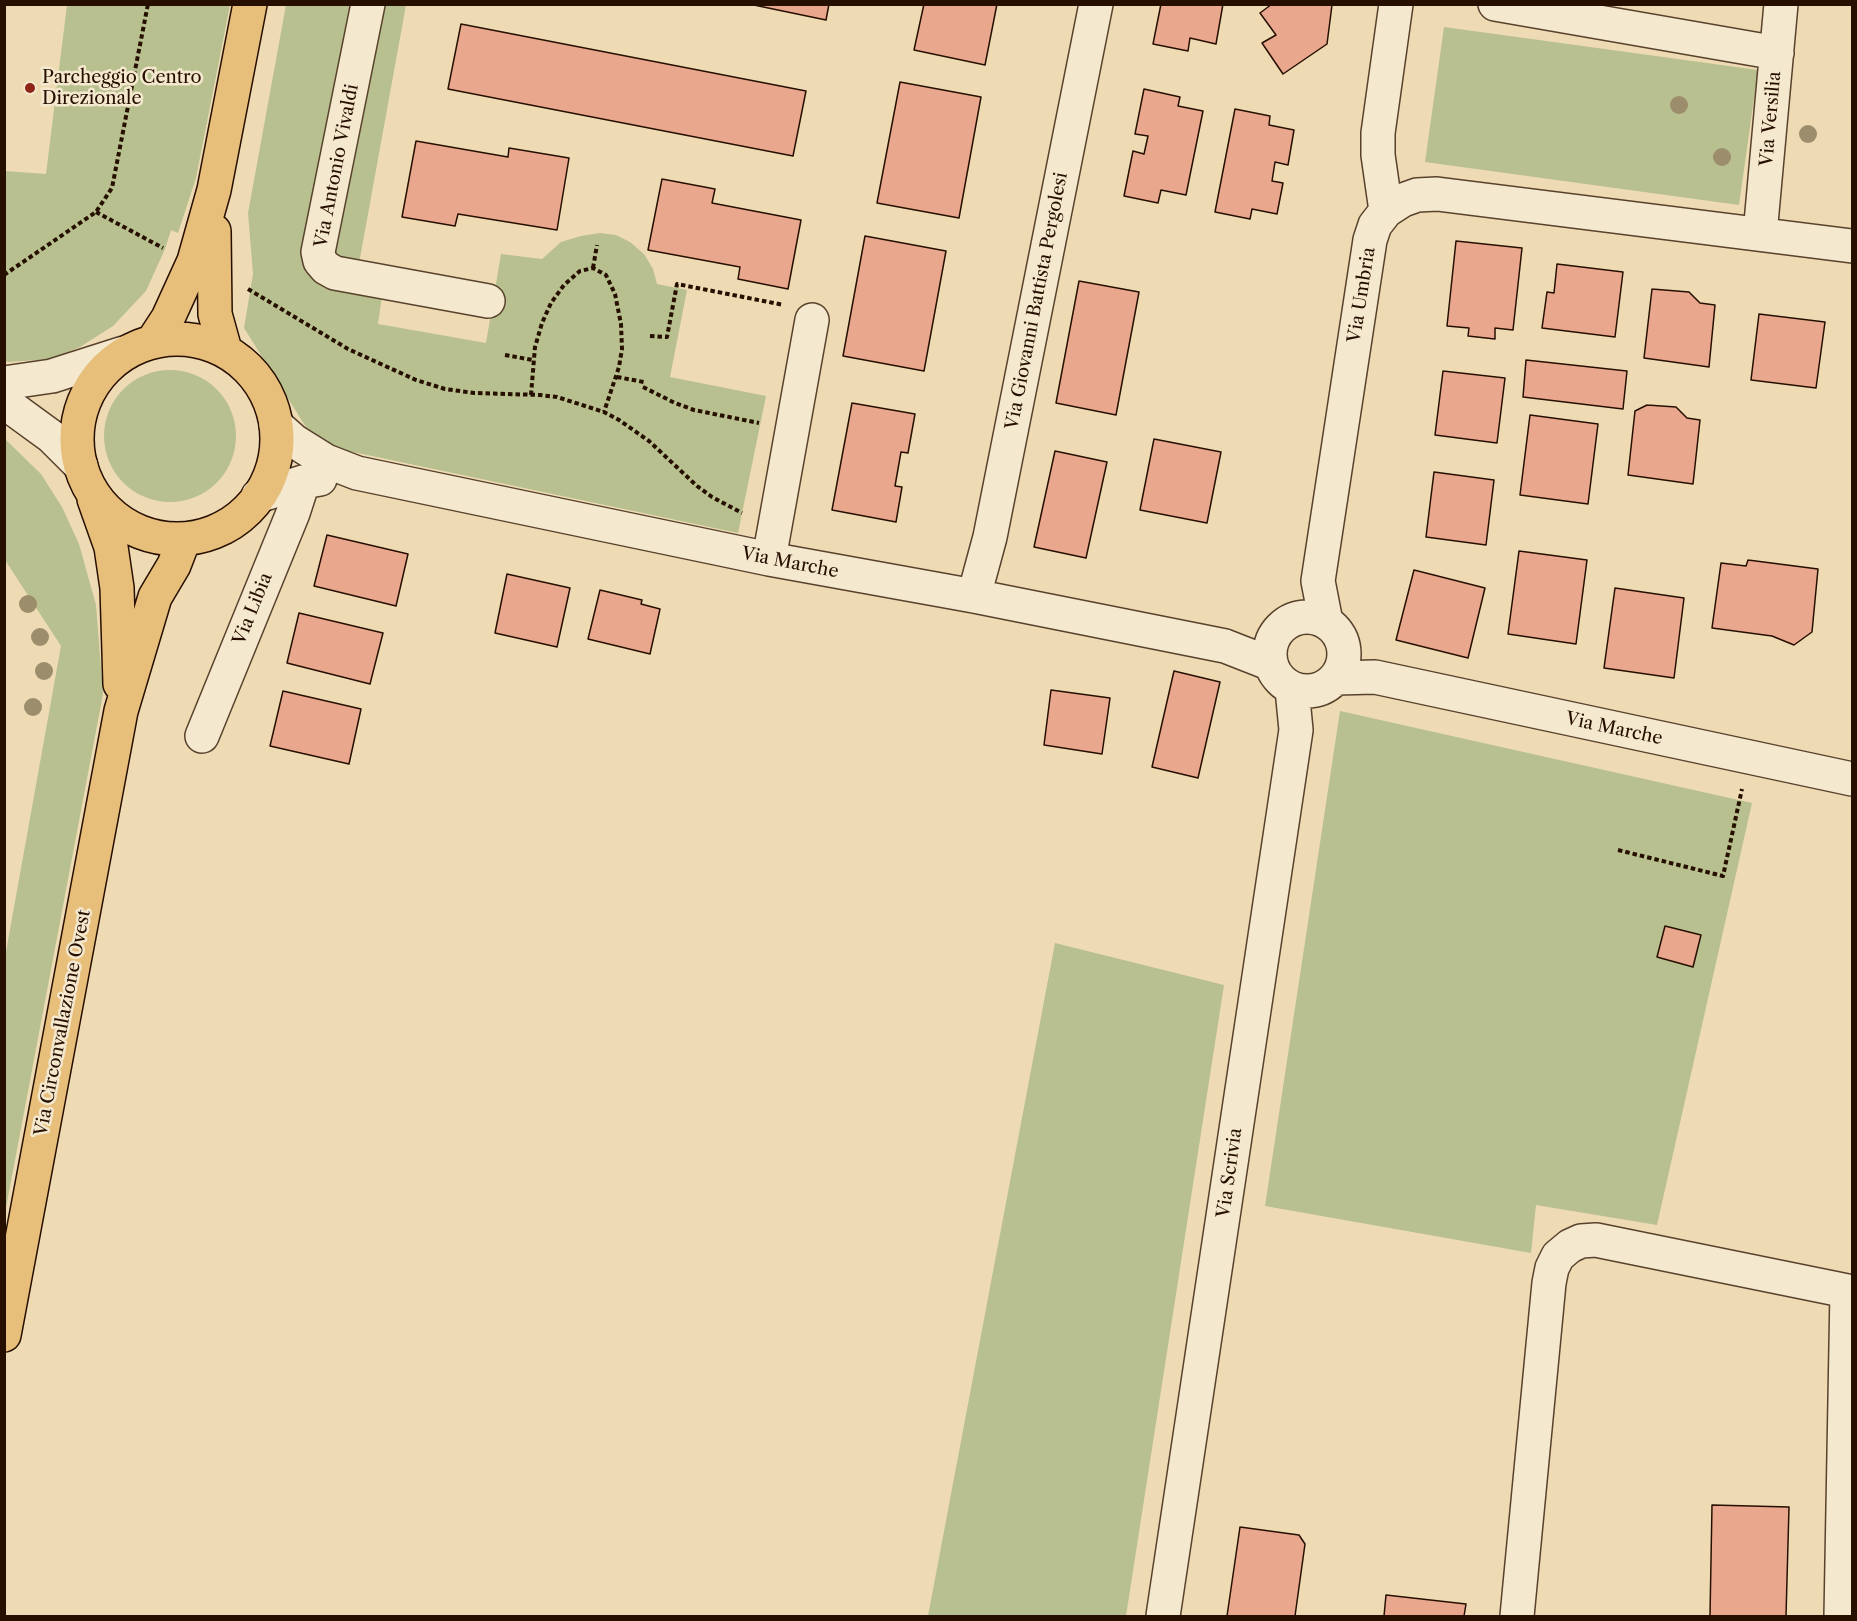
<!DOCTYPE html>
<html>
<head>
<meta charset="utf-8">
<style>
	body { margin:0 }
	#map { position:relative; width:1857px; height:1621px; overflow:hidden; background:#eedbb4; font-family:"Libre Caslon Text",serif }
	canvas { display:block }
	.frame { position:absolute; inset:0; border:6px solid #270f00; pointer-events:none }
</style>
</head>
<body>
<div id="map">
<canvas width="1857" height="1621"></canvas>
<div class="frame"></div>
</div>
<script>
const context = document.querySelector('canvas').getContext('2d');
context.lineJoin = 'round';
function fill(path, color) { context.fillStyle = color; context.fill(path, 'evenodd'); }
const shape = rows => new Path2D(rows.map(r => 'M' + r).join(''));
function trace(path, color, width, dash) { context.strokeStyle = color; context.lineWidth = width; context.lineCap = dash ? 'butt' : 'round'; context.setLineDash(dash || []); context.stroke(path); }
function label(font, color, halo, rows, align = 'center') {
  context.font = font + ' "Libre Caslon Text",serif'; context.lineWidth = 5; context.setLineDash([]); context.textBaseline = 'middle'; context.strokeStyle = halo; context.fillStyle = color; for (const [text, x, y, turn = 0] of rows) {
    context.save(); context.translate(x, y); context.rotate((+turn || 0) * Math.PI / 180); context.textAlign = isNaN(turn) ? turn : align; if (halo) context.strokeText(text, 0, 0); context.fillText(text, 0, 0); context.restore();
  }
}
fill(shape([
	[67,5,230,5,196,178,178,233,171,230,165,249,146,291,113,326,80,347,52,359,8,362,4,361,5,171,46,174],
	[286,5,406,5,354,291,382,296,378,324,486,343,501,254,542,259,561,242,581,236,600,233,616,235,630,242,644,254,653,269,657,284,687,290,670,377,766,396,738,533,334,448,309,432,244,328,253,274,248,213],
	[1444,27,1758,70,1739,205,1425,162],
	'104 436a66 66 0 1 1 132 0a66 66 0 1 1-132 0Z',
	[5,439,41,474,62,507,79,544,96,605,103,694,5,1213,5,957,61,646,5,560],
	[1340,711,1752,803,1657,1225,1536,1205,1531,1253,1265,1206],
	[1055,943,1224,985,1126,1616,928,1616]
]), '#b7c08e');
const building = shape([
	[749,4,829,4,826,20,749,4],
	[924,4,997,4,985,65,914,50,924,4],
	[1161,4,1223,4,1216,44,1190,38,1188,51,1153,44,1161,4],
	[1272,4,1332,5,1327,44,1283,74,1262,43,1276,35,1260,13,1272,4],
	[461,24,806,91,793,156,448,89,461,24],
	[900,82,981,97,959,218,877,203,900,82],
	[1144,89,1180,97,1178,106,1203,111,1186,195,1161,190,1158,203,1124,196,1133,151,1144,154,1148,136,1135,134,1144,89],
	[1235,109,1270,116,1269,125,1294,130,1288,165,1275,162,1272,181,1283,183,1277,214,1252,209,1250,219,1215,212,1235,109],
	[416,141,508,157,509,148,569,158,557,230,458,214,455,226,402,217,416,141],
	[662,179,715,189,712,203,801,220,788,289,738,279,740,267,648,250,662,179],
	[865,236,946,251,924,371,843,356,865,236],
	[1456,241,1522,248,1513,330,1495,328,1495,339,1468,336,1469,328,1447,326,1456,241],
	[1557,264,1623,272,1615,337,1542,328,1547,292,1554,293,1557,264],
	[1079,281,1139,292,1116,415,1056,403,1079,281],
	[1652,289,1689,292,1700,303,1715,305,1709,367,1644,358,1652,289],
	[1759,314,1825,322,1816,388,1751,380,1759,314],
	[1526,360,1627,371,1623,409,1523,397,1526,360],
	[1443,371,1505,378,1497,443,1435,435,1443,371],
	[852,403,915,414,908,453,901,452,895,486,902,487,896,522,832,510,852,403],
	[1647,405,1676,407,1687,418,1700,420,1693,484,1628,475,1635,411,1647,405],
	[1530,415,1598,424,1588,504,1520,495,1530,415],
	[1154,439,1221,452,1207,523,1140,510,1154,439],
	[1055,451,1107,462,1086,558,1034,547,1055,451],
	[1434,472,1494,480,1486,545,1426,537,1434,472],
	[327,535,408,554,396,606,314,586,327,535],
	[1519,551,1587,560,1576,644,1508,634,1519,551],
	[1748,560,1818,569,1812,632,1794,645,1772,636,1712,628,1721,563,1746,566,1748,560],
	[1414,570,1485,588,1468,658,1396,640,1414,570],
	[507,574,570,588,557,647,495,633,507,574],
	[1615,588,1684,598,1674,678,1604,668,1615,588],
	[600,590,642,600,641,604,660,609,650,654,588,639,600,590],
	[299,613,383,633,370,684,287,663,299,613],
	[1174,671,1220,682,1198,778,1152,767,1174,671],
	[1051,690,1110,698,1102,754,1044,745,1051,690],
	[283,691,361,709,349,764,270,746,283,691],
	[1665,926,1701,935,1693,967,1657,957,1665,926],
	[1712,1505,1789,1507,1786,1616,1710,1616,1712,1505],
	[1240,1527,1299,1535,1305,1544,1295,1616,1227,1616,1240,1527],
	[1386,1595,1466,1604,1464,1616,1384,1616,1386,1595]
]);
fill(building, '#e9a88e');
trace(building, '#270f00', 1.5);
const minor = shape([
	[368,4,318,252,320,261,326,268,335,273,488,301],
	[1495,4,1777,53],
	[1386,211,1378,155,1378,133,1396,4],
	[1760,234,1781,4],
	[4,383,52,376,124,353],
	[4,402,52,437,81,466],
	[276,425,294,441,326,461,357,473,769,559,974,596,1225,646,1271,664],
	[258,496,303,482,320,479],
	[769,559,812,320],
	[974,596,990,537,1096,4],
	'1270 654a37 37 0 1 1 74 0a37 37 0 1 1-74 0Z',
	[1326,622,1318,581,1370,240,1375,225,1386,211,1403,200,1417,195,1437,194,1852,246],
	[1336,678,1375,677,1852,779],
	[202,736,293,513,303,482],
	[1163,1616,1296,730,1292,689],
	[1517,1616,1549,1283,1552,1268,1558,1256,1570,1246,1581,1241,1596,1240,1852,1292],
	[1841,1616,1847,1291]
]);
const major = shape([
	[214,231,215,314,225,350],
	'77 439a100 100 0 1 1 200 0a100 100 0 1 1-200 0Z',
	[153,341,168,318,194,261,214,190,250,4],
	[94,499,111,547,117,588,120,684],
	[4,1335,121,711,155,597,174,565,184,539]
]);
trace(minor, '#59422d', 36);
trace(major, '#270f00', 36);
trace(shape([
	[96,212,163,248],
	[593,268,597,245],
	[4,275,96,212,112,188,148,4],
	[248,289,348,349,416,380,445,389,474,393,540,395,557,397,604,412,619,420,649,441,697,486,712,497,742,513],
	[650,336,667,337,677,284,784,305],
	[505,355,533,360],
	[617,377,644,382],
	[643,387,675,403,694,410,759,423],
	[531,395,535,347,542,323,551,303,564,285,580,271,593,268,606,275,615,294,621,324,622,349,619,367,604,412],
	[1618,850,1723,876,1742,789]
]), '#270f00', 4, [4.5, 3]);
trace(minor, '#f4e8ce', 33);
trace(major, '#e7be7a', 33);
context.fillStyle = '#9c8d6c';
for (const [x, y] of [
	[1679,105],
	[1808,134],
	[1722,157],
	[28,604],
	[40,637],
	[44,671],
	[33,707]
]) { context.beginPath(); context.arc(x, y, 9, 0, 2 * Math.PI); context.fill(); }
for (const [x, y, r, color] of [
	[30,88,6,"#8f2418"]
]) { const dot = new Path2D(); dot.arc(x, y, r, 0, 2 * Math.PI); context.fillStyle = color; context.fill(dot); trace(dot, '#f4e8ce', 2); }
label('18px', '#270f00', '#f4e8ce', [
	["Parcheggio Centro",42,78],
	["Direzionale",42,99]
], 'left');
label('18px', '#270f00', '#f4e8ce', [
	["Via Versilia",1771,119,-85],
	["Via Antonio Vivaldi",337,166,-79],
	["Via Umbria",1362,295,-81],
	["Via Giovanni Battista Pergolesi",1037,301,-79],
	["Via Marche",790,563,11],
	["Via Libia",253,609,-68],
	["Via Marche",1614,729,12],
	["Via Circonvallazione Ovest",63,1023,-79],
	["Via Scrivia",1230,1173,-82]
]);
</script>
</body>
</html>
